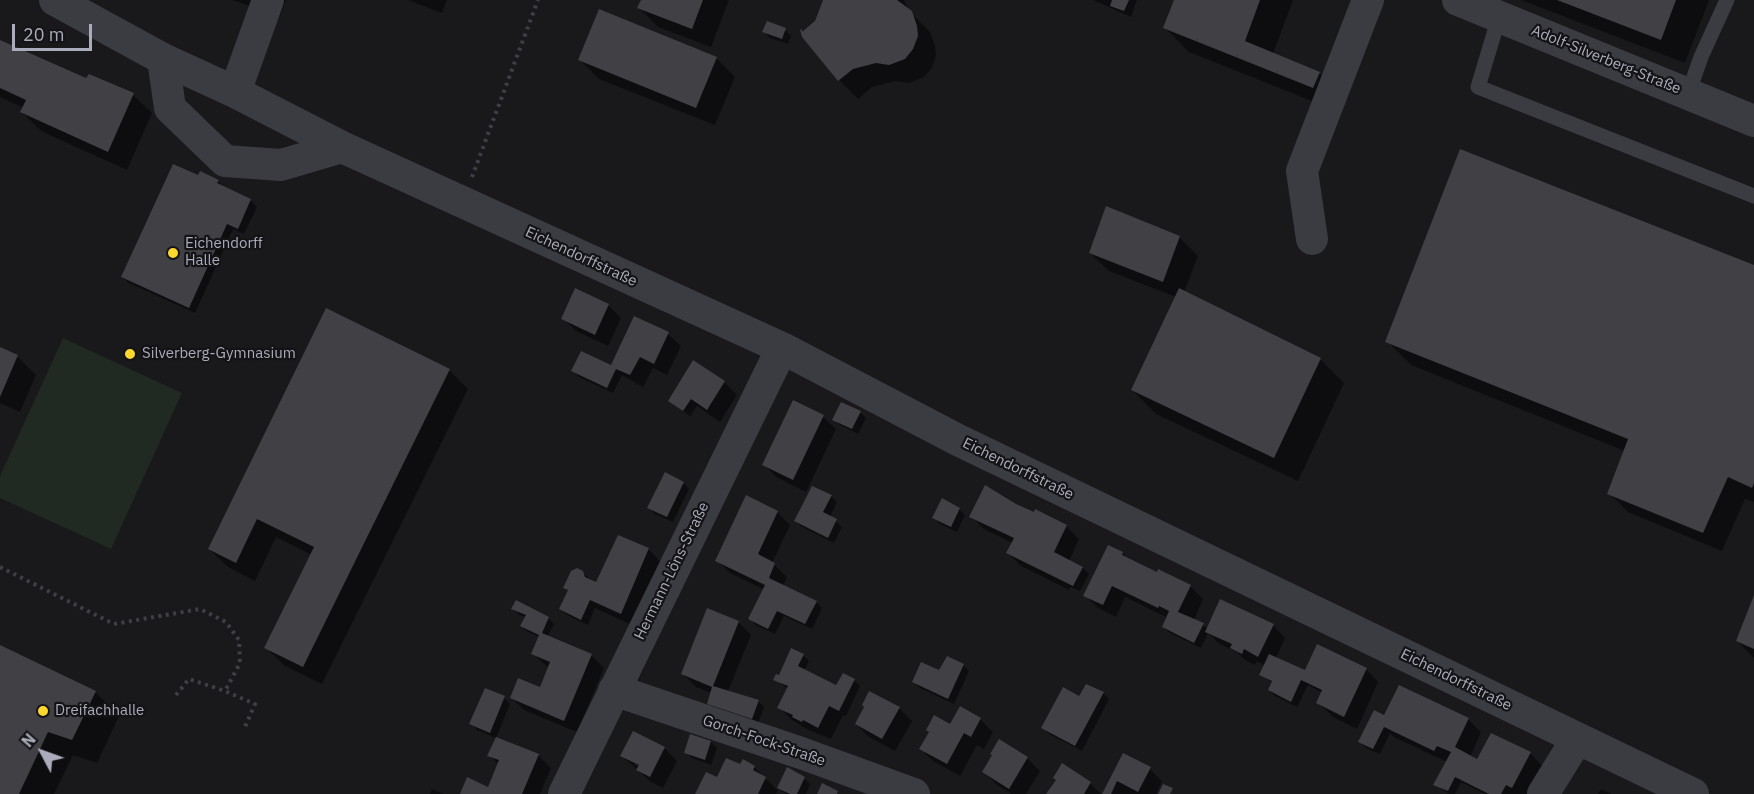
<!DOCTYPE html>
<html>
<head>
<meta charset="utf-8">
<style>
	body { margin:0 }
	#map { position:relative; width:1754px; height:794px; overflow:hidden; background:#19181b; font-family:"IBM Plex Sans",sans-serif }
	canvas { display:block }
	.north { position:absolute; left:12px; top:722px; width:60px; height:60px; -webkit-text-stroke:4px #141316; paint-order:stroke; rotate:311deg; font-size:16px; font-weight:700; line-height:24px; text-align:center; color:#aaacbb }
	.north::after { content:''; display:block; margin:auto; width:21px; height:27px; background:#aaacbb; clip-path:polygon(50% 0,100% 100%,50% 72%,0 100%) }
	.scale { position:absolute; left:12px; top:24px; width:80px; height:27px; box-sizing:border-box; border:3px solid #aaacbb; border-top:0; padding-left:8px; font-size:18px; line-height:21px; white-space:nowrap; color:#aaacbb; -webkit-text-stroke:4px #141316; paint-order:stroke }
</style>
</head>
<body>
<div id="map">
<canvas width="1754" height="794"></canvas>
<div class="north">N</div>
<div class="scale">20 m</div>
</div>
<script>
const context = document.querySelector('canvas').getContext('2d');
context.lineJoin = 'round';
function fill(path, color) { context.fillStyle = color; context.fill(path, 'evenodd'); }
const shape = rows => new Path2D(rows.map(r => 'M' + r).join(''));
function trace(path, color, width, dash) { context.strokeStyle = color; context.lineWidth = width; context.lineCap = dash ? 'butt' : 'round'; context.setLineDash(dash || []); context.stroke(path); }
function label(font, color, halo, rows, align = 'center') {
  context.font = font + ' "IBM Plex Sans",sans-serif'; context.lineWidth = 4.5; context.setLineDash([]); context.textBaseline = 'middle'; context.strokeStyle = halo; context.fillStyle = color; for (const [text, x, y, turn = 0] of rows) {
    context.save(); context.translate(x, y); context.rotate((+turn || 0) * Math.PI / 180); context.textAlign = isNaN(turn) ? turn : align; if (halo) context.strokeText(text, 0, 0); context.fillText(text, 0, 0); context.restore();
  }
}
fill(shape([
	[63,338,182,393,111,549,0,498,0,476]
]), '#202922');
fill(shape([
	[232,0,286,0,280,17],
	[408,0,447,0,442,13],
	[642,0,729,0,711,47,658,27,639,8],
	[825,0,904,0,910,12,930,32,935,46,936,55,932,68,924,77,909,83,895,81,872,87,858,99,837,78,816,22],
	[1093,0,1137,0,1131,17],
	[1176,0,1293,0,1273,54,1319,73,1343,97,1337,111,1189,52,1165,28],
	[1521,0,1709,0,1685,63],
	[785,30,791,36,788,44,770,38,764,32],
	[0,42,86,80,133,95,152,113,127,170,41,131,22,112,24,108,0,97],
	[716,58,735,77,715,125,599,79,580,60],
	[199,177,218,181,224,188,250,200,257,207,244,234,233,229,195,313,129,283,122,277],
	[1179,237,1198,256,1184,292,1320,359,1344,383,1298,481,1156,414,1132,390,1176,297,1109,271,1090,253],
	[1754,267,1754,502,1745,499,1722,551,1628,512,1609,493,1625,451,1411,365,1387,341],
	[608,305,621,318,608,346,576,331,563,318],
	[668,334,681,346,667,375,653,368,643,387,622,375,613,393,579,377,573,370,611,368],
	[0,348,17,356,36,375,20,412,0,403],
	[693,362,724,382,737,395,720,422,697,406,690,416,670,401],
	[449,370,468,389,322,684,285,666,266,648,312,555,276,537,255,581,228,567,209,549],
	[860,412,866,418,858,434,840,425,834,419],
	[823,417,836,429,806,492,776,477,764,464],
	[683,483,689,489,673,522,655,514,649,508],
	[831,496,837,502,830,517,842,527,834,543,802,527,795,521],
	[959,509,965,515,957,532,940,524,934,518],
	[1036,511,1066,526,1079,539,1069,561,1083,568,1089,574,1080,591,1070,587,1069,590,1021,566,1008,553,1013,543,984,529,971,516,1035,514],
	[777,512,790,525,772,563,787,577,783,586,816,602,822,608,812,629,784,616,775,634,756,625,750,619,765,590,730,573,717,560],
	[648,549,661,562,634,626,595,608,588,625,567,615,560,609,569,591,565,588,582,572,596,584],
	[1122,553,1129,560,1158,574,1190,586,1203,599,1194,620,1208,629,1273,625,1285,638,1276,658,1305,672,1366,669,1378,682,1357,729,1333,717,1320,704,1325,694,1308,685,1297,707,1275,696,1269,690,1273,683,1261,675,1265,666,1257,661,1255,665,1245,660,1237,652,1220,644,1208,633,1201,648,1170,633,1163,627,1168,618,1125,597,1116,617,1098,608,1085,595],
	[1754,598,1754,658,1737,641],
	[513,608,548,618,554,624,547,637,591,655,604,668,577,732,524,710,512,698,541,689,549,668,533,654,540,637,528,632,522,626,526,617,519,615],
	[738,622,751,635,728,691,758,701,764,707,758,724,715,709,708,703,712,693,696,687,683,674],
	[0,646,95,692,119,716,97,763,73,755,54,794,0,794],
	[803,655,809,661,804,671,839,688,854,680,860,686,846,716,843,715,831,739,807,729,792,720,779,707,788,689,775,679,780,677],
	[963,665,969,671,954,704,920,688,914,682],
	[1103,693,1109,699,1082,751,1049,734,1043,727,1080,698],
	[504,698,510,704,496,738,477,730,471,723],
	[866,707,899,708,912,721,895,751,869,737,856,724],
	[1385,717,1468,719,1481,732,1470,757,1476,760,1530,753,1542,766,1528,794,1485,794,1461,782,1455,794,1449,794,1435,784,1447,762,1394,737,1390,733,1380,754,1366,748,1360,742],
	[980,719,993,732,984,749,977,745,960,776,933,761,921,749,951,726],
	[691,736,711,742,717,748,711,765,692,758,686,752],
	[496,739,539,756,551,768,540,794,461,794,489,789,499,765,489,755],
	[664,748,677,761,663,788,651,782,622,756],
	[635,762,646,767,645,770,635,765],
	[1123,755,1150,769,1162,781,1156,794,1104,794],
	[1027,758,1040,771,1026,794,1012,794,997,785,984,772],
	[741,766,754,767,777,790,788,769,804,778,810,784,806,794,786,794,779,788,776,794,696,794,716,778],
	[1090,783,1101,794,1048,794],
	[432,789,444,794,430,794],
	[1601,789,1612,794,1598,794]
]), '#0007');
fill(shape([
	[641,0,703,0,692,29,637,8],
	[823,0,897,0,912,11,917,26,918,36,913,49,905,59,889,65,876,63,853,69,838,81,802,37,800,30,802,29,802,32,815,21],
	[1112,0,1129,0,1124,11,1110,6],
	[1174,0,1260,0,1245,41,1320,72,1313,88,1163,28],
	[1557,0,1676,0,1661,40],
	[599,9,717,57,696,108,578,60],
	[767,21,786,28,782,39,762,32],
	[0,40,86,78,89,74,134,93,108,152,20,112,26,100,0,88],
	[1460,149,1754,265,1754,483,1752,488,1728,477,1703,533,1607,494,1628,439,1385,342],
	[173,164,198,175,200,171,219,180,217,183,251,199,238,229,227,224,189,308,121,277],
	[1106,206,1180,236,1163,282,1089,253],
	[575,288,609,304,595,335,561,319],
	[1179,288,1321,358,1274,458,1131,390],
	[326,308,450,369,303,667,264,648,314,547,257,519,236,563,208,549],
	[634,316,669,332,654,364,640,357,630,375,616,369,607,388,571,371,581,351,611,365],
	[0,347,18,355,0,397],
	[693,360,725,381,707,410,691,399,683,411,668,401],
	[793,400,824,415,793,480,762,465],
	[841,402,861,411,852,429,832,420],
	[665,472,684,482,667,517,647,508],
	[985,485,1016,504,1034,512,1035,509,1067,525,1054,552,1083,567,1073,586,1006,553,1014,538,969,517],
	[812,486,832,495,823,512,837,519,828,538,794,521],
	[746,495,778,511,758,554,775,563,769,578,817,601,805,624,777,611,768,629,748,619,765,585,715,561],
	[942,498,960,508,951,527,932,518],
	[618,535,649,548,621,614,590,600,581,620,559,609,568,590,563,588,571,571,577,568,583,571,585,577,596,582],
	[1108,545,1123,552,1122,555,1157,572,1158,569,1191,585,1178,612,1204,623,1194,643,1162,627,1169,611,1159,606,1158,608,1112,586,1103,605,1083,596],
	[1754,595,1754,649,1736,641],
	[1220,599,1274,624,1258,657,1244,649,1242,654,1230,648,1232,644,1205,632],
	[516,600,549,617,542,633,592,654,564,721,510,698,518,678,540,687,550,662,531,654,539,635,520,626,526,615,511,609],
	[707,608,739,621,713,686,759,700,752,719,707,704,712,687,681,674],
	[1317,644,1367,668,1344,717,1316,703,1322,690,1301,680,1291,702,1268,690,1272,681,1259,675,1269,654,1305,670],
	[0,645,96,691,72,740,48,732,19,794,0,794],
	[791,648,804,654,798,666,836,685,843,673,855,679,839,711,829,706,818,728,803,720,802,722,792,717,793,715,777,708,788,686,773,680,776,674,779,675],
	[947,656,964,664,948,699,912,682,921,662,939,670],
	[1086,684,1104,692,1075,746,1041,728,1063,687,1079,696],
	[1399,685,1469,718,1455,747,1477,759,1491,733,1531,752,1512,788,1506,785,1501,794,1489,794,1455,777,1448,791,1433,785,1451,752,1437,746,1434,751,1384,727,1373,749,1358,742,1374,710,1384,715],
	[485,688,505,696,490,733,469,724],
	[869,691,900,707,882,739,855,724,864,707,862,705],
	[960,706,981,718,971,737,964,733,947,764,919,749,929,732,926,730,934,715,950,724],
	[633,731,665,747,650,777,636,770,639,765,620,756],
	[690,734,711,741,705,760,684,753],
	[496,737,539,754,522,794,460,794,467,777,488,787,499,760,487,756],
	[999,739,1028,757,1009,789,982,772,992,755,990,754],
	[1123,753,1151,767,1138,792,1117,781,1111,794,1102,794],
	[726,758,740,764,743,759,755,766,753,770,766,777,758,794,695,794,706,772,717,777],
	[1062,763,1091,782,1084,794,1046,794,1056,780,1053,778],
	[787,767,805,777,797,794,790,794,777,788],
	[822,783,838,791,837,794,817,794],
	[1163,784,1173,788,1170,794,1158,794]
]), '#404045');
trace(shape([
	[472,177,538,0],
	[0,567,114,624,200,609,226,622,239,640,240,663,225,691],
	[176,695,189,679,225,691,255,704,244,729]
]), '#3f4047', 4, [3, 4.5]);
trace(shape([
	[1499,17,1478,87,1754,196],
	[1688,94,1701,57,1727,0]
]), '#3b3b42', 15);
trace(shape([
	[55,0,163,59,235,92,342,147,782,348,958,440,1693,794],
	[1458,0,1754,121],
	[163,59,170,108,225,161,281,165,342,147],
	[235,92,268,0],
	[1312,239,1302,171,1368,0],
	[614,690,801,753,914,794],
	[564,794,782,348],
	[1543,794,1577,739]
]), '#3b3b42', 32);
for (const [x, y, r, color] of [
	[173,253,6,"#fcd82f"],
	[130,354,6,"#fcd82f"],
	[43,711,6,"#fcd82f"]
]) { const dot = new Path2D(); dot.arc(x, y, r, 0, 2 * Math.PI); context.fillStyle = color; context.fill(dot); trace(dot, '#141316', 2); }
label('15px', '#aaacbb', '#141316', [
	["Adolf-Silverberg-Straße",1606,60,22],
	["Eichendorffstraße",581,257,25],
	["Eichendorffstraße",1018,469,26],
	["Hermann-Löns-Straße",672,571,-64],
	["Eichendorffstraße",1456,680,26],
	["Gorch-Fock-Straße",764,741,19]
]);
label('15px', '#aaacbb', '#141316', [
	["Eichendorff",185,244],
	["Halle",185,261],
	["Silverberg-Gymnasium",142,354],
	["Dreifachhalle",55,711]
], 'left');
</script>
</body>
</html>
